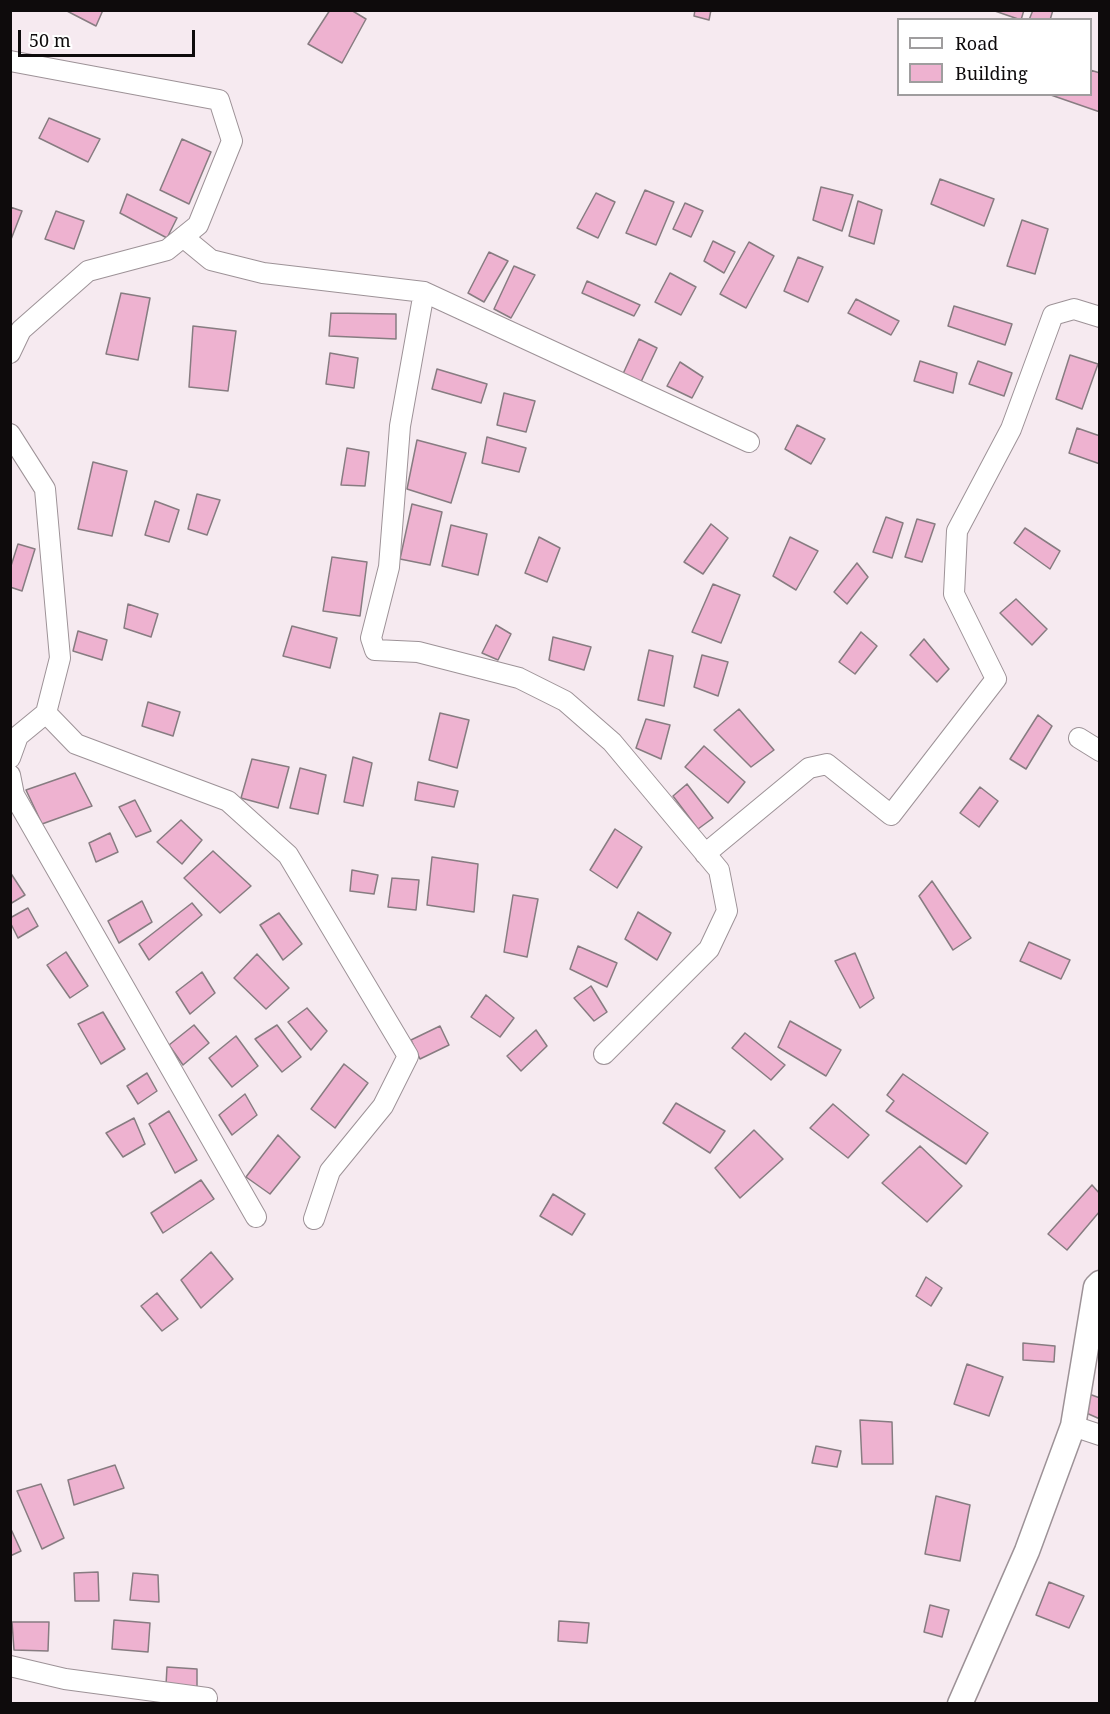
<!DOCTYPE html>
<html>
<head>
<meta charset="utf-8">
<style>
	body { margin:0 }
	#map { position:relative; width:1110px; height:1714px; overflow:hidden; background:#f6eaf0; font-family:"Noto Serif",serif }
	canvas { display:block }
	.frame { position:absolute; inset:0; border:12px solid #0e0b0c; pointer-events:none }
	.legend { position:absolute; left:897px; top:18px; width:195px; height:78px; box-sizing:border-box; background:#fff; border:2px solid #9f9d9e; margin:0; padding:8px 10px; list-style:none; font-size:18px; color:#0e0b0c }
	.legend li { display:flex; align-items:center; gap:12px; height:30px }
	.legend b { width:30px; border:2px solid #9f9d9e }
	.scale { position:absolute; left:18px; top:30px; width:177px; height:27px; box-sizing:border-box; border:3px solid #0e0b0c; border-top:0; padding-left:8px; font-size:18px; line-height:21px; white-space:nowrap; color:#0e0b0c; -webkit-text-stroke:4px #fff; paint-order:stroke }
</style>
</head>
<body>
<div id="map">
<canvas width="1110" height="1714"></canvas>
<div class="frame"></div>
<ul class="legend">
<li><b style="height:8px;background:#fff"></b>Road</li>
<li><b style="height:16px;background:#eeb2d0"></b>Building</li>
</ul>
<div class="scale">50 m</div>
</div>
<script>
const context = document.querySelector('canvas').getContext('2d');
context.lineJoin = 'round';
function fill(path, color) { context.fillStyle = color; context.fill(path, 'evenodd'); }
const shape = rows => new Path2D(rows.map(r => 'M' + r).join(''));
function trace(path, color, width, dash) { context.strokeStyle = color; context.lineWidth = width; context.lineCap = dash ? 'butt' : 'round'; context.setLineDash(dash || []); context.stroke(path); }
const building = shape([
	[65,10,103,10,96,26,65,10],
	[330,10,351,10,366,19,342,63,308,44,330,10],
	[695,10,711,10,709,20,694,16,695,10],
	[992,10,1024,10,1021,20,992,10],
	[1033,10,1053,10,1050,20,1029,20,1033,10],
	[1090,70,1100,73,1100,112,1048,94,1090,94,1090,70],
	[49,118,100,139,88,162,39,138,49,118],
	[182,139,211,152,189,204,160,190,182,139],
	[940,179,994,199,984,226,931,204,940,179],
	[821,187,853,195,842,231,813,220,821,187],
	[645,190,674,202,656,245,626,233,645,190],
	[596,193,615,202,598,238,577,228,596,193],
	[127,194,177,218,167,238,120,213,127,194],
	[858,201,882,210,874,244,849,236,858,201],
	[685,203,703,211,691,237,673,229,685,203],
	[10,207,22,211,10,242,10,207],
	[56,211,84,221,74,249,45,239,56,211],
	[1022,220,1048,229,1035,274,1007,266,1022,220],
	[713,241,735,252,724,273,704,261,713,241],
	[749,242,774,256,746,308,720,294,749,242],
	[489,252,508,261,484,302,468,293,489,252],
	[798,257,823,267,808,302,784,291,798,257],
	[514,266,535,275,511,318,494,309,514,266],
	[670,273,696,287,681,315,655,302,670,273],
	[587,281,640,305,634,316,582,293,587,281],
	[121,293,150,298,138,360,106,354,121,293],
	[856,299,899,321,891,335,848,313,856,299],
	[954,306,1012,324,1005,345,948,326,954,306],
	[331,313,396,314,396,339,329,336,331,313],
	[193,326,236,331,228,391,189,387,193,326],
	[639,339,657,348,640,384,622,376,639,339],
	[330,353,358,358,354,388,326,384,330,353],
	[1070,355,1098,364,1082,409,1056,399,1070,355],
	[920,361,957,373,953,393,914,381,920,361],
	[978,361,1012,373,1004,396,969,384,978,361],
	[680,362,703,377,692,398,667,386,680,362],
	[437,369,487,384,481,403,432,389,437,369],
	[504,393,535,401,526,432,497,425,504,393],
	[797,425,825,439,811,464,785,449,797,425],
	[1077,428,1100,436,1100,464,1069,453,1077,428],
	[487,437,526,448,519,472,482,463,487,437],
	[417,440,466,453,451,503,407,489,417,440],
	[347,448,369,452,365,486,341,485,347,448],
	[93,462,127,471,112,536,78,529,93,462],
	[197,494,220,500,207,535,188,529,197,494],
	[155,501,179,510,169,542,145,535,155,501],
	[412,504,442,512,430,565,400,559,412,504],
	[886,517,903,523,892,558,873,552,886,517],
	[917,519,935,524,922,562,905,557,917,519],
	[711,524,728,538,703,574,684,562,711,524],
	[451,525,487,534,478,575,442,566,451,525],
	[1025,528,1060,551,1050,569,1014,543,1025,528],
	[539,537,560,548,547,582,525,573,539,537],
	[790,537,818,551,796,590,773,576,790,537],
	[18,544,35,549,22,591,10,587,10,569,18,544],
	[332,557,367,562,360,616,323,611,332,557],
	[857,563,868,577,847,604,834,592,857,563],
	[713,584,740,595,721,643,692,632,713,584],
	[1016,599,1047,629,1032,645,1000,613,1016,599],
	[128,604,158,614,151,637,124,628,128,604],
	[496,625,511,634,498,660,482,653,496,625],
	[292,626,337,638,330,668,283,656,292,626],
	[78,631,107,640,102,660,73,651,78,631],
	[861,632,877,646,855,674,839,662,861,632],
	[553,637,591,647,584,670,549,660,553,637],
	[924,639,949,669,937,682,910,655,924,639],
	[649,650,673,656,664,706,638,700,649,650],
	[702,655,728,662,718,696,694,687,702,655],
	[148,702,180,712,173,736,142,726,148,702],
	[739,709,774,750,751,767,714,730,739,709],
	[440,713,469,720,457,768,429,760,440,713],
	[1038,715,1052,726,1026,769,1010,759,1038,715],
	[646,719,670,725,661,759,636,748,646,719],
	[704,746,745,782,728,803,685,767,704,746],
	[353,757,372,763,363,806,344,802,353,757],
	[252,759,289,767,278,808,241,798,252,759],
	[300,768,326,775,318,814,290,808,300,768],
	[75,773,92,806,42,824,26,790,75,773],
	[418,782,458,791,454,807,415,800,418,782],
	[687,784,713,818,698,829,673,796,687,784],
	[980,787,998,801,979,827,960,813,980,787],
	[135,800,151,831,136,837,119,807,135,800],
	[181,820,202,840,182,864,157,842,181,820],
	[615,829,642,847,617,888,590,870,615,829],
	[110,833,118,852,96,862,89,843,110,833],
	[213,851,251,886,220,913,184,878,213,851],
	[432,857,478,864,474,912,427,905,432,857],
	[352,870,378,875,374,894,350,891,352,870],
	[10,872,25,895,10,904,10,872],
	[392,878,419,880,416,910,388,907,392,878],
	[932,881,971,938,953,950,919,896,932,881],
	[513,895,538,899,527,957,504,952,513,895],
	[142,901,152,922,119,943,108,921,142,901],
	[192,903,202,915,149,960,139,944,192,903],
	[28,908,38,926,18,938,10,922,10,918,28,908],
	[638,912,671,933,657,960,625,939,638,912],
	[279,913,302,944,283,960,260,925,279,913],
	[1029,942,1070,960,1061,979,1020,961,1029,942],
	[578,946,617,963,607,987,570,969,578,946],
	[66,952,88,986,70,998,47,965,66,952],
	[855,953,874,998,860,1008,835,961,855,953],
	[257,954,289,988,266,1009,234,978,257,954],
	[202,972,215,993,190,1014,176,992,202,972],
	[591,986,607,1012,594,1021,574,998,591,986],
	[486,995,514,1018,500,1037,471,1017,486,995],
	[307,1008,327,1031,311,1050,288,1022,307,1008],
	[103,1012,125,1049,101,1064,78,1024,103,1012],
	[790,1021,841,1050,826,1076,778,1047,790,1021],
	[194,1025,209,1043,183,1065,169,1045,194,1025],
	[277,1025,301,1057,282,1072,255,1039,277,1025],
	[440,1026,449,1045,420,1059,411,1040,440,1026],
	[536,1030,547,1046,521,1071,507,1056,536,1030],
	[745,1033,785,1065,771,1080,732,1048,745,1033],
	[236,1036,258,1066,232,1087,209,1058,236,1036],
	[344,1064,368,1083,335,1128,311,1109,344,1064],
	[147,1073,157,1091,138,1104,127,1086,147,1073],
	[903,1074,988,1133,966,1164,886,1111,894,1101,887,1095,903,1074],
	[245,1094,257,1115,232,1135,219,1115,245,1094],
	[676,1103,725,1131,710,1153,663,1123,676,1103],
	[833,1104,869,1135,848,1158,810,1128,833,1104],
	[169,1111,197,1160,175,1173,149,1124,169,1111],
	[134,1118,145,1144,123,1157,106,1133,134,1118],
	[754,1130,783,1159,740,1198,715,1168,754,1130],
	[278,1135,300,1157,270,1194,246,1177,278,1135],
	[920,1146,962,1186,927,1222,882,1183,920,1146],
	[201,1180,214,1199,163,1233,151,1213,201,1180],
	[1092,1185,1100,1194,1100,1211,1067,1250,1048,1234,1092,1185],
	[553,1194,585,1214,572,1235,540,1216,553,1194],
	[211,1252,233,1279,201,1308,181,1280,211,1252],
	[926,1277,942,1288,931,1306,916,1296,926,1277],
	[157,1293,178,1319,162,1331,141,1306,157,1293],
	[1023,1343,1055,1346,1054,1362,1023,1360,1023,1343],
	[967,1364,1003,1377,989,1416,954,1404,967,1364],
	[1089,1394,1100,1398,1100,1419,1084,1412,1089,1394],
	[860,1420,892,1422,893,1464,862,1464,860,1420],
	[816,1446,841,1451,837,1467,812,1463,816,1446],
	[115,1465,124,1488,74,1505,68,1480,115,1465],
	[41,1484,64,1538,42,1549,17,1491,41,1484],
	[936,1496,970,1505,960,1561,925,1554,936,1496],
	[10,1527,21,1551,10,1556,10,1527],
	[98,1572,99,1601,75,1601,74,1573,98,1572],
	[133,1573,158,1575,159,1602,130,1600,133,1573],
	[1049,1582,1084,1596,1069,1628,1036,1615,1049,1582],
	[930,1605,949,1610,942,1637,924,1632,930,1605],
	[114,1620,150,1623,148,1652,112,1649,114,1620],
	[559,1621,589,1623,587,1643,558,1641,559,1621],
	[12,1622,49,1622,48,1651,14,1650,12,1622],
	[167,1667,197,1669,197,1690,166,1685,167,1667]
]);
fill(building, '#eeb2d0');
trace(building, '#877c81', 1.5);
const minor = shape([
	[10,61,219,100,232,141,198,225,167,250,88,271,21,330,10,353],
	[183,237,211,260,263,273,424,292,749,442],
	[424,292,400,426,389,567,371,638,375,650,418,652,519,678,565,701,612,742,719,870,727,911,709,949,604,1054],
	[10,434,45,489,60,658,46,713,18,736,10,758],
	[46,713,76,744,228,801,288,855,408,1056,383,1106,330,1171,314,1219],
	[1079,738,1100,751],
	[10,775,14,795,256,1217],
	[705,854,809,768,827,764,891,815,996,679,954,594,957,531,1011,429,1053,315,1074,309,1100,317],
	[1073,1426,1100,1435],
	[10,1666,65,1679,207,1698]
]);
const tertiary = shape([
	[960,1704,1027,1551,1073,1426,1096,1287,1100,1283]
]);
trace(minor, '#9d9297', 22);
trace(tertiary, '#9d9297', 27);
trace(minor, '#fff', 20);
trace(tertiary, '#fff', 24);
</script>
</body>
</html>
